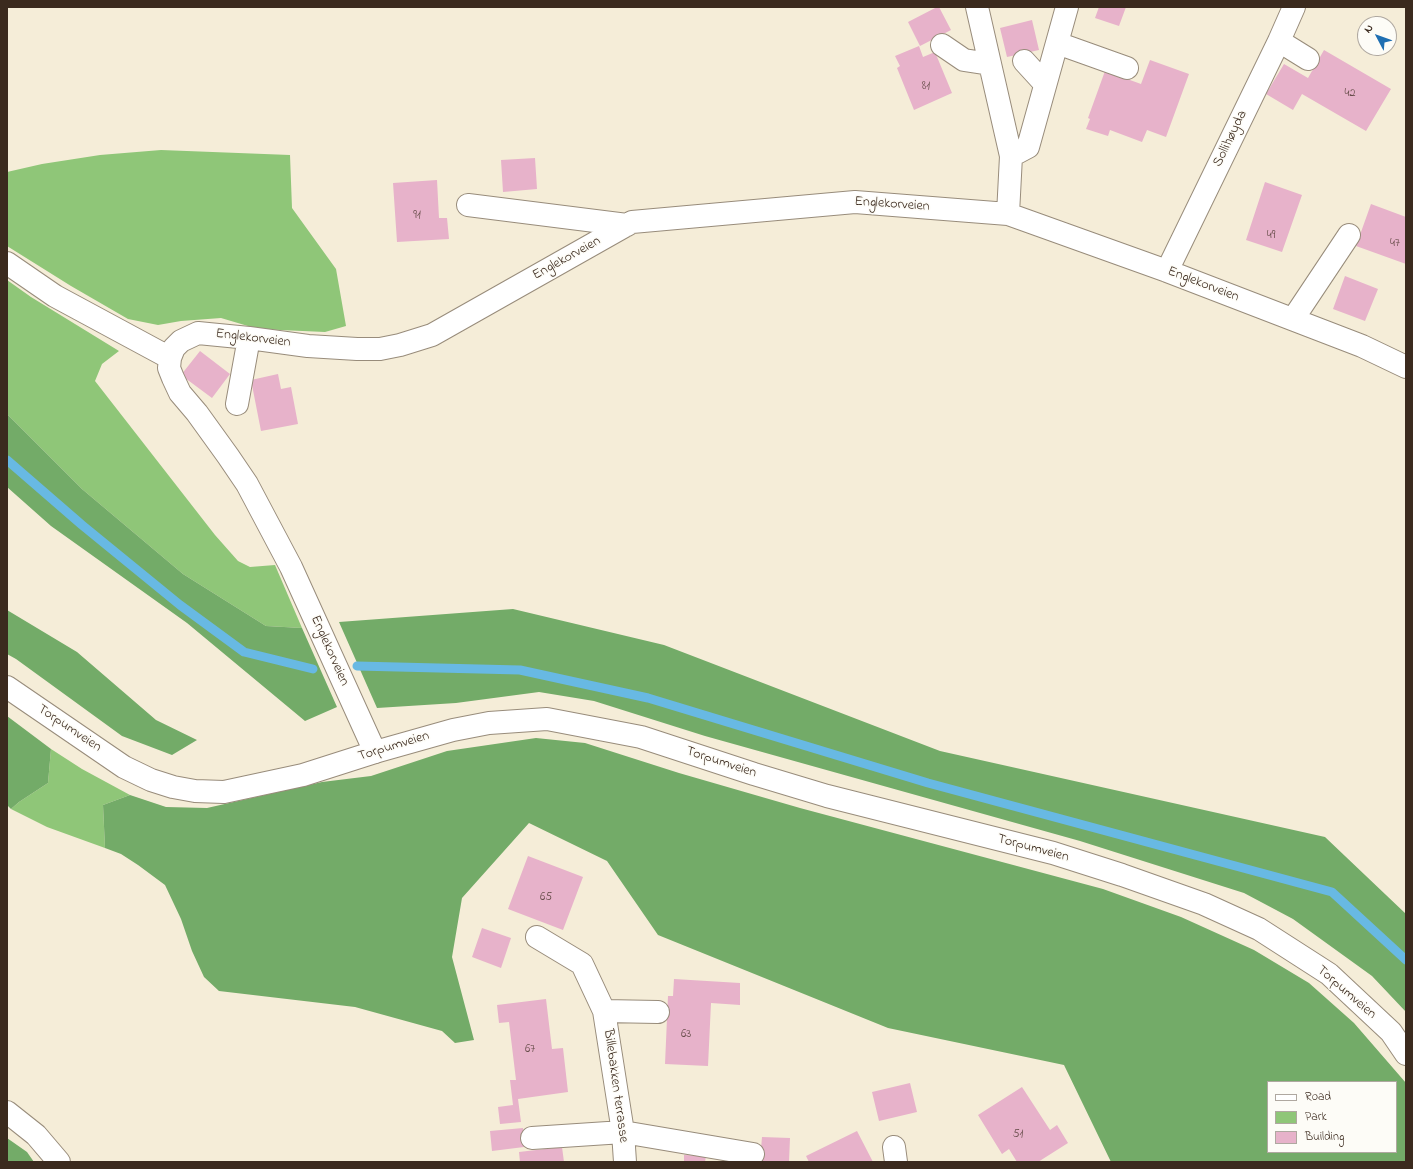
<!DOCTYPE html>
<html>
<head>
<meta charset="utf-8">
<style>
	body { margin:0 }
	#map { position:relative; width:1413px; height:1169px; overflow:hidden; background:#f5edd8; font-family:"Indie Flower",sans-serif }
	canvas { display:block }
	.frame { position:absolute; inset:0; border:8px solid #3b2a1e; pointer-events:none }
	.legend { position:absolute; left:1267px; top:1081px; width:130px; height:72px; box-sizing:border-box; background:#fdfcf7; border:1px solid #afa8a0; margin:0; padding:5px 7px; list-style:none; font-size:12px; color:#3b2a1e }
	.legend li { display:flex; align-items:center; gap:8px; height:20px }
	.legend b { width:20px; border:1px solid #afa8a0 }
	.north { position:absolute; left:1357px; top:16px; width:40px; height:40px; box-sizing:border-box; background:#fdfcf7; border:1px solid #afa8a0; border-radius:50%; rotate:311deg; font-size:11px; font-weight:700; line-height:16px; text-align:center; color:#3b2a1e }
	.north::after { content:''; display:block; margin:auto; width:14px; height:18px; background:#1f6fb2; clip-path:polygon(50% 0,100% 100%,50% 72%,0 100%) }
</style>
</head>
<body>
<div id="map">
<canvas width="1413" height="1169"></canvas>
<div class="frame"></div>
<ul class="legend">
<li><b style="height:5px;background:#fff"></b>Road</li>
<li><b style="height:11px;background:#8fc678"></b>Park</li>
<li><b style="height:11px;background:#e7b2ca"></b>Building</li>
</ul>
<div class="north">N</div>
</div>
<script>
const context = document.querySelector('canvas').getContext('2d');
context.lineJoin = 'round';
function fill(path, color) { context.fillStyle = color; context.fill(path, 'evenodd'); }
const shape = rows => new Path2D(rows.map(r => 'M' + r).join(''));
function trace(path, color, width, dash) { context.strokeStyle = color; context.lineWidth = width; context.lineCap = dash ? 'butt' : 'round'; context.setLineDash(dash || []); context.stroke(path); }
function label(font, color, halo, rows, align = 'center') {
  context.font = font + ' "Indie Flower",sans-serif'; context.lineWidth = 3; context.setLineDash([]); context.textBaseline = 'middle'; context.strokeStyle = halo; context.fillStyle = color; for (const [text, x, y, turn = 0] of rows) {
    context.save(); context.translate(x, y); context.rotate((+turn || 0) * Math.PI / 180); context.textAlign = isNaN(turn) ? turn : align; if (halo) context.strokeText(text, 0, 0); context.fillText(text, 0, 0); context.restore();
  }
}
fill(shape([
	[161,150,290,155,292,208,336,269,346,326,325,332,258,329,221,318,181,321,158,325,128,319,71,286,7,246,7,172,42,164,100,155],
	[7,280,31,297,119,351,102,364,95,381,215,535,238,561,250,567,275,565,302,628,266,626,183,574,82,489,7,414],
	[51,749,82,769,130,795,103,805,105,848,47,827,11,809,19,802,48,783]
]), '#8fc678');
fill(shape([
	[7,414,82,489,183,574,266,626,302,628,337,707,305,721,187,623,51,526,7,487],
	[513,609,664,645,940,751,1325,837,1406,914,1406,1012,1372,976,1293,919,1244,893,1080,841,705,736,594,701,539,692,456,703,377,708,339,622],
	[7,610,77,652,156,720,197,740,172,755,122,736,16,659,7,654],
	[7,716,51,749,48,783,19,802,11,809,7,805],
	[536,738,585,743,679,773,800,808,1103,889,1181,917,1254,950,1309,983,1354,1023,1406,1083,1406,1162,1111,1162,1064,1065,888,1028,658,935,607,861,529,823,462,898,452,957,474,1040,455,1043,442,1031,355,1007,219,991,204,977,192,951,181,919,165,885,138,865,121,854,105,848,103,805,130,795,166,807,207,808,322,782,371,776,447,751],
	[1268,1082,1396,1082,1396,1152,1268,1152],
	[7,1138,27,1152,34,1162,7,1162]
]), '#73ab68');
trace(shape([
	[7,460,82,525,180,605,244,652,313,669],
	[357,666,520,670,648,698,928,783,1332,892,1406,960]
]), '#68b9e3', 9);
fill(shape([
	[937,7,939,7,951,30,920,46,908,22],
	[1099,7,1126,7,1119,26,1095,18],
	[1032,20,1039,50,1007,57,1000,28],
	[919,46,923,57,935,52,952,93,914,110,897,68,900,66,895,56],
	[1324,50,1391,89,1366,131,1302,94,1293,110,1266,94,1284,64,1308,78],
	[1150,60,1189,74,1166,137,1147,130,1142,142,1110,130,1108,136,1086,129,1090,119,1088,118,1105,71,1141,84],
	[535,158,537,189,503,192,501,160],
	[437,180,439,218,447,218,449,239,397,242,393,183],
	[1265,182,1302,195,1282,252,1246,240],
	[1371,204,1406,217,1406,264,1356,246],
	[1345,276,1378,289,1365,321,1333,309],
	[200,351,230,374,212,398,181,375],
	[278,374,281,389,291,387,298,424,261,431,251,380],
	[528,856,583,877,563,930,508,909],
	[482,928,511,938,501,968,472,957],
	[674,979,740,983,740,1005,711,1003,708,1066,665,1064,668,996,673,996],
	[546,999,552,1049,563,1048,568,1092,518,1099,521,1122,500,1124,498,1107,513,1105,510,1080,516,1080,509,1022,499,1023,497,1005],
	[910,1083,917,1112,879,1121,872,1092],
	[1022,1087,1050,1130,1057,1125,1068,1143,1038,1162,1017,1162,1009,1149,1002,1154,978,1115],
	[523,1128,524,1147,492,1151,490,1131],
	[857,1131,873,1162,809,1162,806,1156],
	[762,1137,790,1138,789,1162,760,1161],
	[562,1147,564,1162,520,1162,519,1152],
	[684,1155,706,1156,705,1162,684,1162]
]), '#e7b2ca');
const minor = shape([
	[977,7,1011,156,1008,214],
	[1279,41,1308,59],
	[1057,43,1127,68],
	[942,45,964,60,990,64],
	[1024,61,1045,84],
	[1011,156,1028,147,1067,7],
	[468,205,627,225],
	[7,263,55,296,170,358],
	[1167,271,1279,41,1294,7],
	[1293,319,1349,235],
	[237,404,249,338],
	[375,752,291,567,247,484,228,456,197,413,180,393,173,378,169,368,170,358,174,348,181,341,198,333,249,338,308,346,357,349,380,349,400,345,432,335,632,222,855,202,1008,214,1167,271,1362,346,1406,367],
	[537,937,582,964,604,1011,623,1132,625,1162],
	[604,1011,658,1012],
	[7,1112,36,1135,59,1162],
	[532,1138,623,1132,753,1154],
	[894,1147,896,1162]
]);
const major = shape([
	[7,687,124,767,151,780,173,787,195,791,224,792,303,775,375,752,453,730,489,723,547,719,641,737,754,774,827,796,1053,853,1122,875,1204,904,1259,929,1329,974,1391,1032,1406,1054]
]);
trace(minor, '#988c7b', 24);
trace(major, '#988c7b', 24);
trace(minor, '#fff', 22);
trace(major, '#fff', 22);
label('12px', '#664c49', null, [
	["81",926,87],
	["42",1350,94],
	["91",417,216],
	["49",1271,236],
	["47",1395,244],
	["65",546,898],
	["63",686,1035],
	["67",530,1050],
	["51",1018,1135]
]);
label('14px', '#3b2a1e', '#fdfcf7', [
	["Sollihøyda",1231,139,-64],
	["Englekorveien",892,205,4],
	["Englekorveien",567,259,-29],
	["Englekorveien",1203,285,21],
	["Englekorveien",253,339,7],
	["Englekorveien",329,651,66],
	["Torpumveien",69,729,34],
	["Torpumveien",394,747,-17],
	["Torpumveien",721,763,18],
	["Torpumveien",1033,849,15],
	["Torpumveien",1346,993,41],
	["Billebakken terrasse",615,1086,82]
]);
</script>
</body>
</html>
